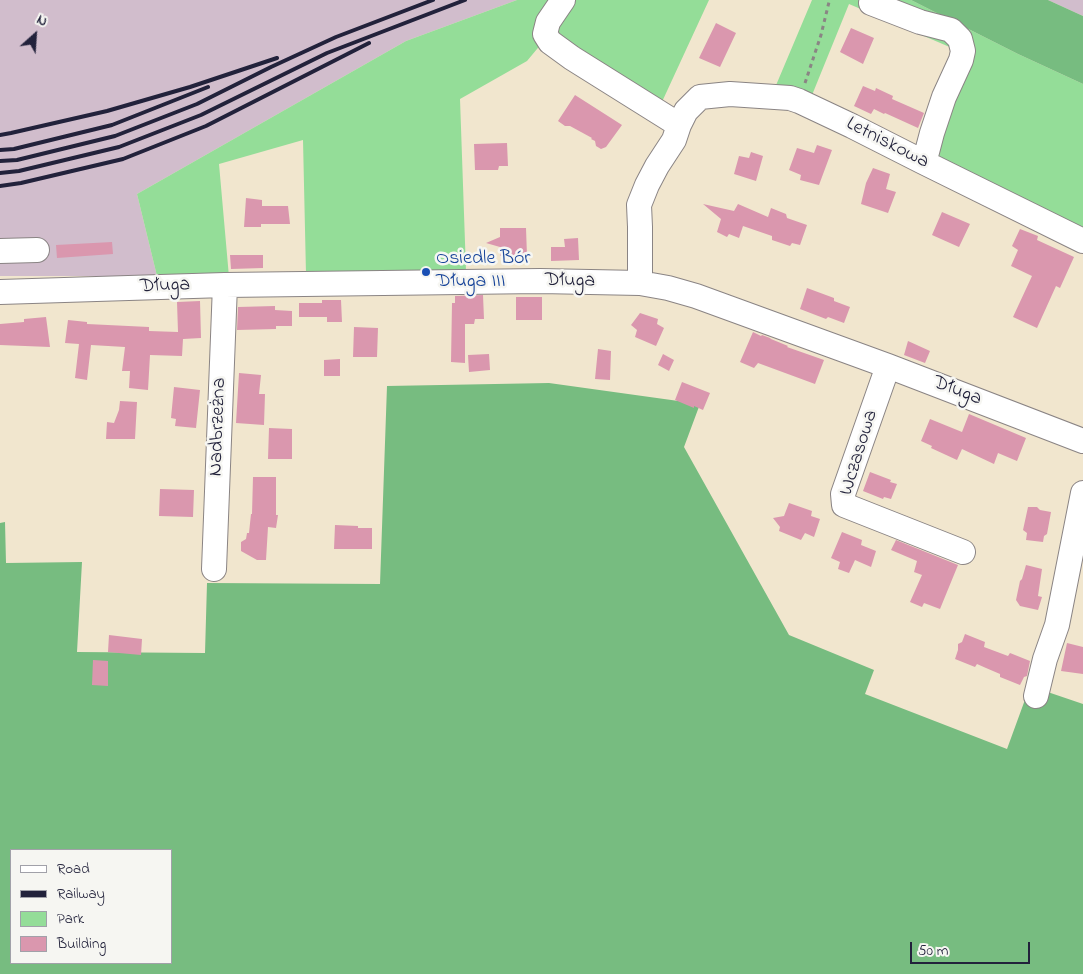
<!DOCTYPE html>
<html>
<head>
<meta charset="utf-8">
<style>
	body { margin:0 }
	#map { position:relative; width:1083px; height:974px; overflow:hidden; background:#f1e6ce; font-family:"Indie Flower",sans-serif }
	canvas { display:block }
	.legend { position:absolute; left:10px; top:849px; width:162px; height:115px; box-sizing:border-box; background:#f6f6f2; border:1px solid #a1a1a9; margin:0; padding:6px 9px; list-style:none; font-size:15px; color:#22223b }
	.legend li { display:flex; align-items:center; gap:10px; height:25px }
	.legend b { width:25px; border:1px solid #a1a1a9 }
	.north { position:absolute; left:10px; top:10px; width:50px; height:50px; -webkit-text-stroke:4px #f6f6f2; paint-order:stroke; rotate:26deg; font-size:14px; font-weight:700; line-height:20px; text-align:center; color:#22223b }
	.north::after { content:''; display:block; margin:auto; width:18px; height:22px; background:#22223b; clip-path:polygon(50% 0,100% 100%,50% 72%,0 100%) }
	.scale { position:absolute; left:910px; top:942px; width:120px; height:22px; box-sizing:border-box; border:2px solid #22223b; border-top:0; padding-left:6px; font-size:15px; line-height:18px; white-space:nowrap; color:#22223b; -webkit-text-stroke:4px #f6f6f2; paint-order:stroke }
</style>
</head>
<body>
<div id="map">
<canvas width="1083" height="974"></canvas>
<ul class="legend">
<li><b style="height:6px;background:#fff"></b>Road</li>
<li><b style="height:6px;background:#22223b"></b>Railway</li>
<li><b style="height:14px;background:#94dd98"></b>Park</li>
<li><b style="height:14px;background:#da97ae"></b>Building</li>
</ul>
<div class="north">N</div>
<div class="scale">50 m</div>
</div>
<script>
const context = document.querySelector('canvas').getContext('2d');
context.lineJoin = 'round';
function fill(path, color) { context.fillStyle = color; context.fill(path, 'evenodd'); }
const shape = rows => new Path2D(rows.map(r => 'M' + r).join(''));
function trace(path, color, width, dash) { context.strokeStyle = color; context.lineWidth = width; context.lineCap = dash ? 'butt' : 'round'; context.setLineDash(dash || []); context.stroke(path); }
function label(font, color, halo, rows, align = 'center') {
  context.font = font + ' "Indie Flower",sans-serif'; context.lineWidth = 5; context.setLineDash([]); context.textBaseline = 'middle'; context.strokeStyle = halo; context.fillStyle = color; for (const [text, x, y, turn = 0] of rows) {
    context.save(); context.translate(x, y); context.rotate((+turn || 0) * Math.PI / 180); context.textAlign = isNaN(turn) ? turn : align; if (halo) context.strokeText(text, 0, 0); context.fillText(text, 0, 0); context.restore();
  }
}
fill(shape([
	[0,0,517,0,406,41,137,194,157,276,0,276],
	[1048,0,1083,0,1083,16]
]), '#d1bdcc');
fill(shape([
	[517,0,709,0,655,117,542,43,527,61,460,99,466,271,306,274,303,140,219,164,229,277,157,276,137,194,406,41],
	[812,0,911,0,1018,54,1083,84,1083,246,909,163,959,51,849,4,810,100,774,90]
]), '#94dd98');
fill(shape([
	[911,0,1048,0,1083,16,1083,84,1018,54],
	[549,383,700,404,684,447,789,635,874,670,865,694,1007,749,1030,686,1083,704,1083,974,0,974,0,523,5,522,6,563,82,562,77,652,205,653,207,583,380,584,387,386],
	[11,850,171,850,171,963,11,963]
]), '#77bc80');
fill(shape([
	[716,23,736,33,720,67,699,58],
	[851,28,874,38,863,64,840,52],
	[863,86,875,91,876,88,893,96,892,99,924,113,918,128,885,113,884,114,874,109,871,114,854,106],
	[575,95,622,125,606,147,601,149,596,146,595,141,591,139,592,138,570,126,565,126,558,121],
	[507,143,508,166,499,166,498,170,475,170,474,144],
	[817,145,832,150,819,185,800,180,801,175,789,170,797,148,814,153],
	[751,152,763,156,756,181,734,174,739,156,749,158],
	[873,168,890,174,886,189,896,192,888,213,861,204,866,183],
	[246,198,262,200,262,206,288,206,290,224,261,224,261,227,244,227],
	[703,204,734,211,738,204,768,217,771,208,786,214,787,218,807,225,800,245,792,243,790,246,772,240,772,236,743,226,739,238,729,234,727,237,717,232,721,219],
	[942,212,970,224,959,247,932,235],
	[500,228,526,228,527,256,500,256,500,247,486,243,500,237],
	[1020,229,1038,236,1037,240,1074,257,1060,288,1056,286,1037,328,1013,317,1032,276,1011,266,1018,250,1012,246],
	[578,238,579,260,551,261,551,247,565,247,564,239],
	[112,242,113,254,57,258,56,245],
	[230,255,263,255,263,268,231,269],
	[807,288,834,298,834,301,850,307,844,323,828,317,826,319,800,309],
	[483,295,484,319,475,319,474,324,465,324,465,363,451,362,452,303,455,303,455,296],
	[516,297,542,297,542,320,516,320],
	[322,300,341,300,342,322,327,322,327,317,299,317,299,303,322,303],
	[200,301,201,338,183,339,182,356,150,355,148,390,129,388,130,371,122,371,125,347,91,345,87,380,75,378,79,344,65,343,68,320,87,322,87,324,149,327,149,331,178,332,177,302],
	[275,306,275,310,292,311,292,326,276,326,276,329,237,330,238,307],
	[640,313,658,319,657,324,664,328,656,346,635,337,637,330,631,325],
	[46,317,50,347,0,345,0,324,24,322,24,319],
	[354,327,378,328,377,357,353,357],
	[753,332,761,336,762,335,770,338,771,339,788,346,787,347,824,360,815,384,758,363,754,368,740,362],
	[908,341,930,351,925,363,904,355],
	[598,349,611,351,610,380,595,379],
	[489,354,490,370,469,372,468,355],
	[663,354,674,360,669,371,658,365],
	[340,359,340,376,324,376,324,360],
	[239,373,261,375,259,394,265,394,264,425,236,423],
	[682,382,710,393,703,410,694,406,694,408,675,400],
	[174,387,200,390,196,428,175,426,176,419,171,418],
	[120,401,137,402,135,439,106,439,107,422,114,423,119,410],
	[969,414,1026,438,1017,461,998,453,994,464,962,449,957,460,931,448,932,446,921,441,930,419,962,432],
	[269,428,292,429,292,459,268,459],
	[870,472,891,480,890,482,897,484,891,499,884,497,883,499,863,491],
	[253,477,276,477,276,515,278,515,276,528,268,527,266,560,257,560,241,551,241,542,246,539,247,533,249,533,251,514,252,514],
	[160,489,194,490,193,517,159,516],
	[789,503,812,511,811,516,820,519,814,537,805,533,801,540,779,531,780,527,773,518,784,516],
	[1028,507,1037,507,1040,510,1051,512,1047,534,1044,536,1043,542,1026,540,1027,533,1023,530],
	[335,525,358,526,358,528,372,528,372,549,334,549],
	[842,532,862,540,861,545,876,551,871,567,855,560,849,573,838,569,840,562,831,558],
	[896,540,958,565,940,609,924,603,922,607,910,602,922,575,914,572,917,561,891,550],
	[1026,565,1042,569,1038,596,1042,597,1038,610,1020,606,1016,600,1020,581,1022,579],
	[965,634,985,642,984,647,1008,656,1010,653,1030,661,1027,676,1024,677,1020,685,1000,677,1000,674,986,668,977,664,975,667,955,659,958,650,958,644,962,642],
	[109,635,142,639,141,655,108,652],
	[1067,643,1083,647,1083,674,1061,671],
	[93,660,108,661,108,686,92,685]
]), '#da97ae');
const minor = shape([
	[563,0,548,22,545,34,550,42,572,58,679,125],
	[871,3,920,22,951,30,960,39,963,51,961,60,944,97,932,133,927,152,923,162],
	[0,251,37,250],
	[640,283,640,227,639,205,647,185,657,166,674,140,679,125,686,111,700,97,730,94,790,98,799,101,852,126,923,162,1083,241],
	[0,292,225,285,540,281,640,283,668,288,696,296,888,366,1083,441],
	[888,366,843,494,844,505,963,552],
	[214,569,225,285],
	[1036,696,1045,659,1057,625,1083,493]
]);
trace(minor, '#8a8484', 26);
trace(shape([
	[805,83,821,35,829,2,830,0]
]), '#8a8484', 3, [4, 4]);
trace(minor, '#fff', 24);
trace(shape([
	[0,135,11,133,107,111,190,87,277,58],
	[0,150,14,149,112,125,208,87],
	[0,161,17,160,115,136,197,104,271,67,336,37,433,0],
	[0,173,19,171,119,147,201,115,327,53,465,0],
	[0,186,21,183,123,159,206,126,369,43]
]), '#22223b', 4);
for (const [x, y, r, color] of [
	[426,272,5,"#1a4fb4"]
]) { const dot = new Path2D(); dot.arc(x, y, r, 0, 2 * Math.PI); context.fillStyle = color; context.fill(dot); trace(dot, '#f6f6f2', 2); }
label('20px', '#22223b', '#f6f6f2', [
	["Letniskowa",887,144,27],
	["Długa",570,282,1],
	["Długa",165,287,-2],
	["Długa",957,392,21],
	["Nadbrzeżna",219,427,-88],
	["Wczasowa",860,453,-73]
]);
label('20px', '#164399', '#f6f6f2', [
	["Osiedle Bór",436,260],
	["Długa III",436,283]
], 'left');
</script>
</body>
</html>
